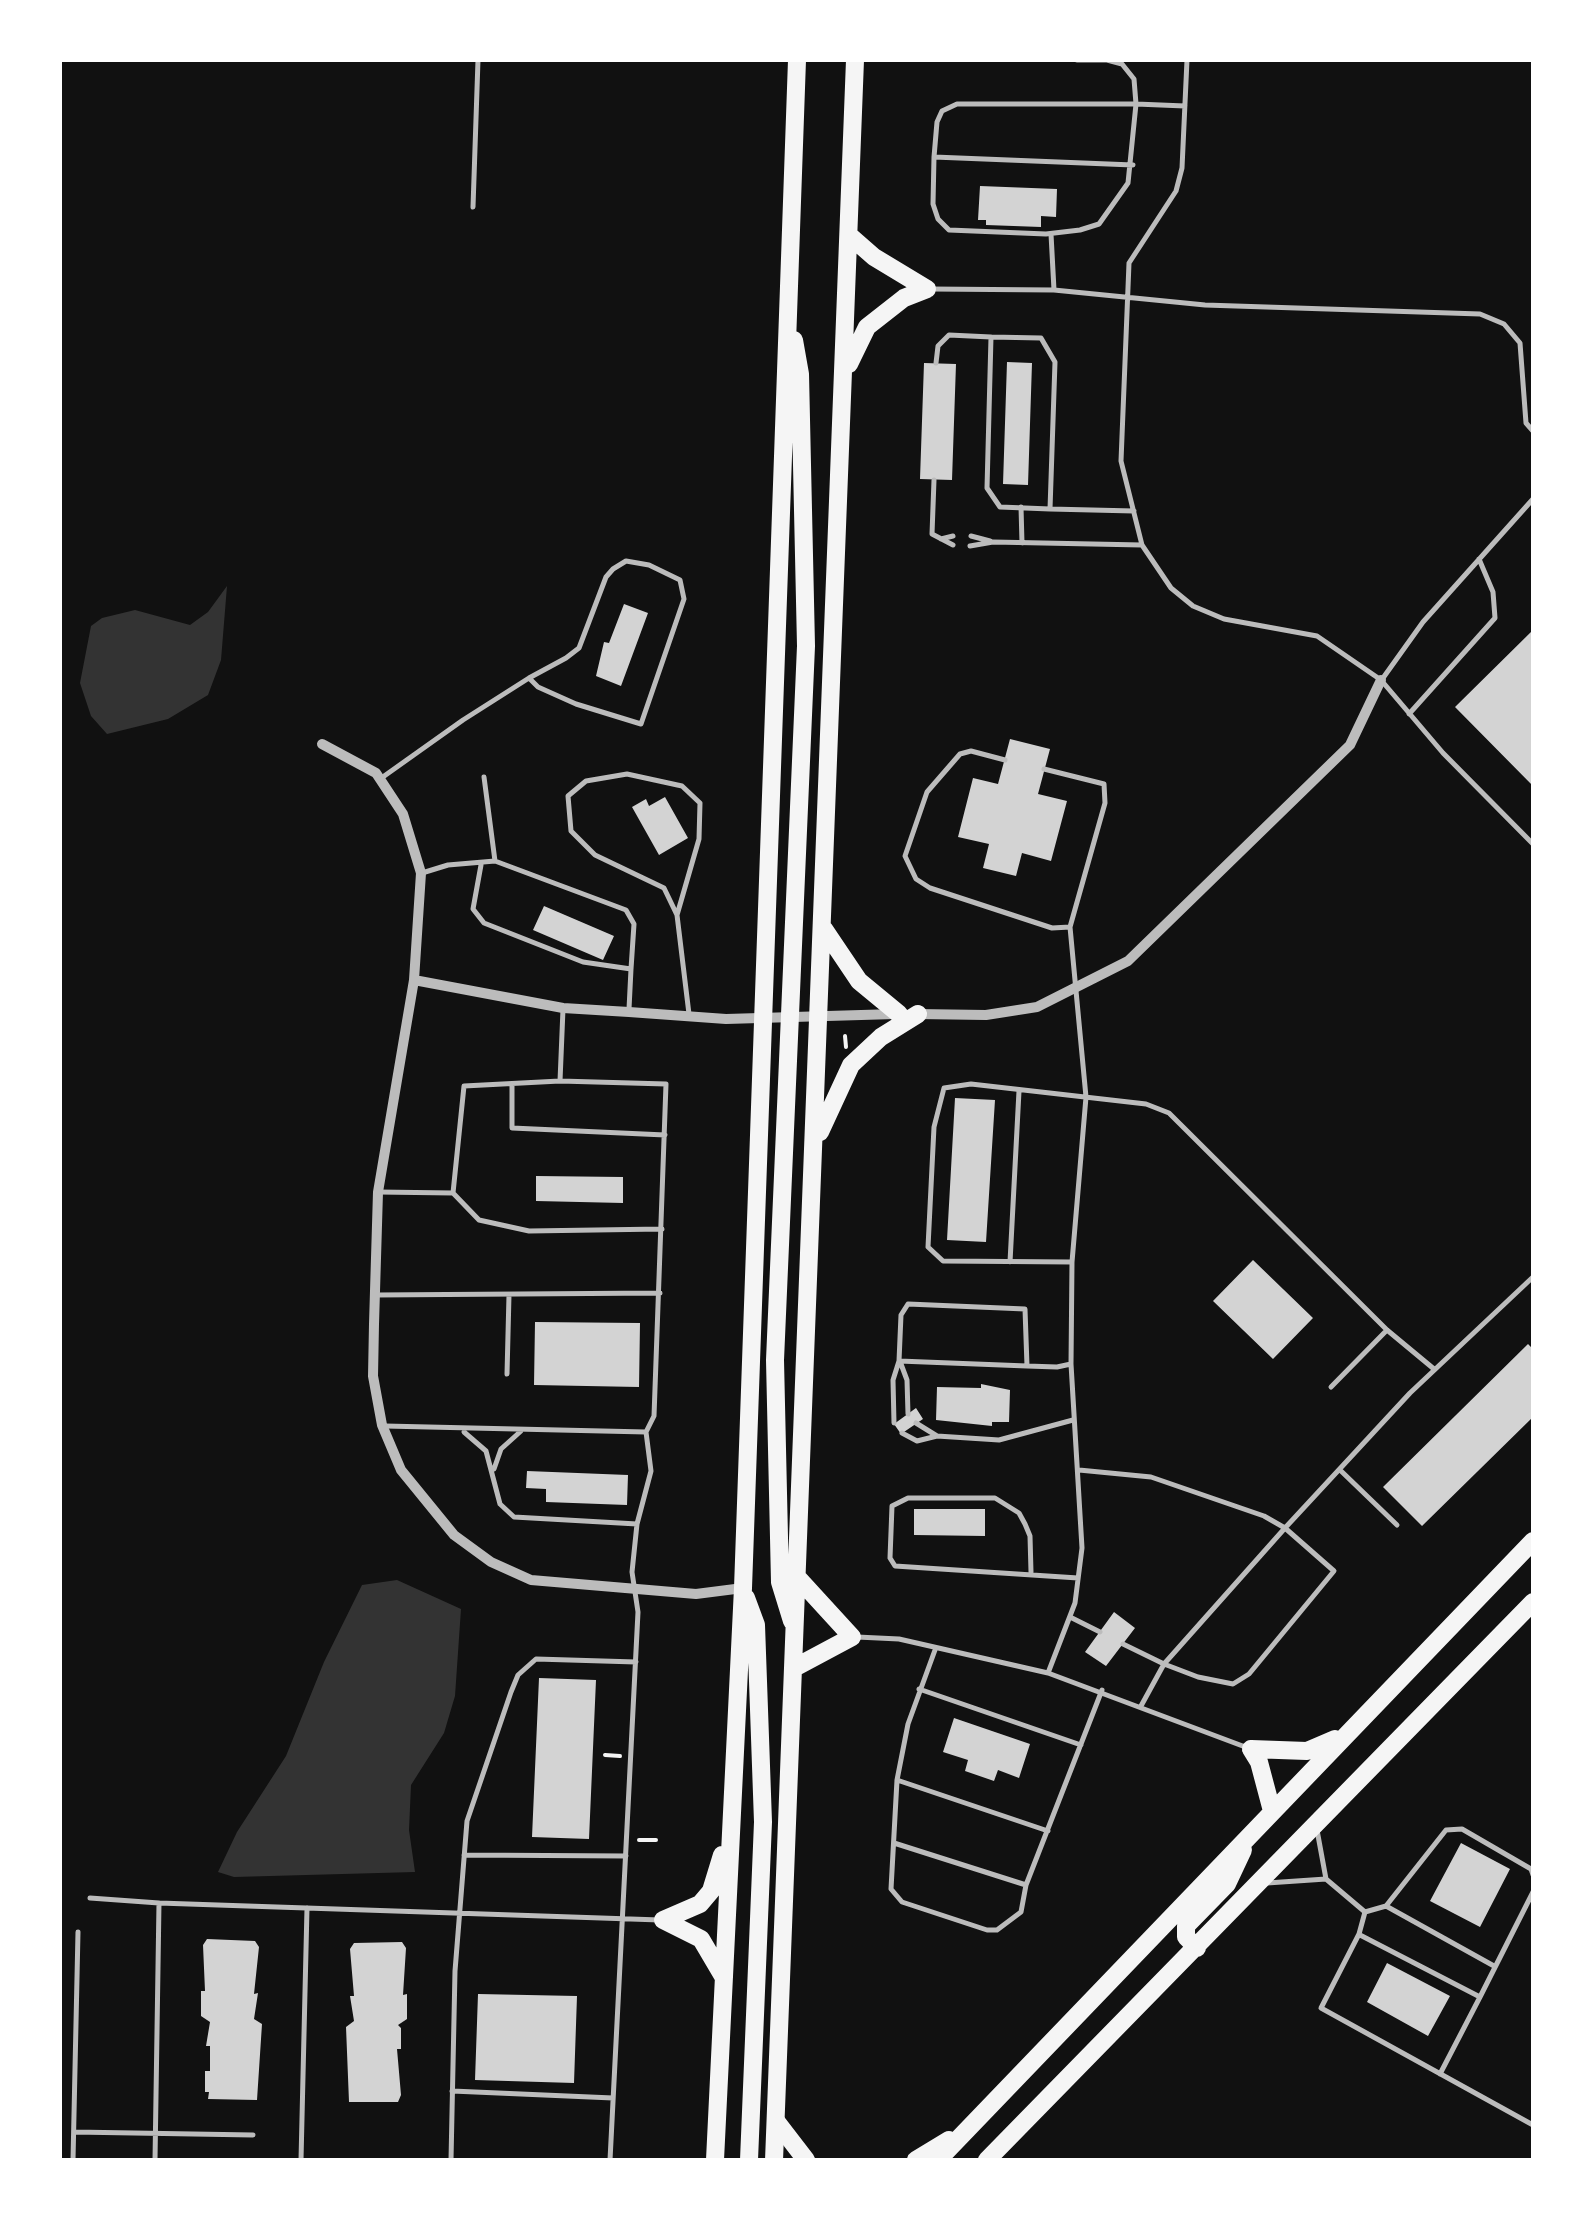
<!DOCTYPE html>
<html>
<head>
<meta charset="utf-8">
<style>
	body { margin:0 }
	#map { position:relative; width:1593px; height:2220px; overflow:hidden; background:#111; font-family:"Archivo Narrow",sans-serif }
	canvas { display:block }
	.frame { position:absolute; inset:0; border:62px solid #fff; pointer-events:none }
</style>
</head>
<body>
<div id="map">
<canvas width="1593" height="2220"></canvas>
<div class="frame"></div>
</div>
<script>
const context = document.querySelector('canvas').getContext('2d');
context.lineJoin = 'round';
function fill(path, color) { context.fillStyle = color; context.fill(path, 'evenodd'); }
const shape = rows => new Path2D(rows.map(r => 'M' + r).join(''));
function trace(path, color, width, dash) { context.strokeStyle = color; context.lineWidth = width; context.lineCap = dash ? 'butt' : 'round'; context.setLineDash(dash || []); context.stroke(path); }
fill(shape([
	[227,586,221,660,208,695,168,719,107,734,91,716,80,683,91,626,102,618,135,610,190,625,208,612],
	[397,1580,461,1609,455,1696,444,1733,411,1785,409,1830,415,1872,234,1877,218,1872,237,1832,286,1756,324,1662,362,1585]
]), '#333');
fill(shape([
	[980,186,1057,189,1056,217,1041,216,1041,227,986,225,986,220,978,220],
	[1007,362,1032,363,1028,485,1003,484],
	[924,363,956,364,952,480,920,479],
	[624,604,648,613,621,686,596,676,604,642,609,643],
	[1533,630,1533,786,1455,707],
	[1010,739,1050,749,1038,794,1067,801,1051,861,1022,853,1016,876,983,868,989,844,958,837,973,778,998,784],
	[665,797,688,838,659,855,632,807,646,799,649,806],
	[544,906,614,936,603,960,533,930],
	[955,1098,995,1100,986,1242,947,1240],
	[536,1176,623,1177,623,1203,536,1201],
	[1253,1260,1313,1318,1273,1359,1213,1301],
	[535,1322,640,1323,639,1387,534,1385],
	[1528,1344,1533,1349,1533,1417,1422,1526,1383,1487],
	[981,1384,1010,1390,1009,1422,992,1422,992,1426,936,1420,937,1387,981,1388],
	[916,1408,923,1419,901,1434,894,1424],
	[527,1471,628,1475,627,1505,546,1502,546,1489,526,1488],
	[914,1509,985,1509,985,1536,914,1535],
	[1114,1612,1135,1628,1106,1666,1085,1652],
	[539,1678,596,1680,589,1839,532,1837],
	[954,1718,1030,1744,1019,1778,998,1770,994,1781,965,1771,968,1760,943,1752],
	[1461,1843,1510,1869,1480,1927,1430,1901],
	[207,1939,255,1941,259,1947,254,1994,258,1993,254,2019,262,2024,257,2100,208,2099,209,2092,205,2092,205,2071,210,2071,210,2046,206,2046,210,2022,201,2016,201,1991,205,1991,203,1945],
	[402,1942,406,1948,403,1995,407,1994,407,2019,398,2025,401,2028,401,2049,397,2049,401,2095,398,2102,349,2102,346,2027,354,2021,350,1996,354,1996,350,1949,354,1943],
	[1387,1963,1450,1996,1428,2036,1367,2002],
	[478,1994,577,1996,574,2083,475,2080]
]), '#d3d3d3');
trace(shape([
	[845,1036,846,1047],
	[605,1755,620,1756],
	[639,1840,656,1840]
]), '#f5f5f5', 4);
trace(shape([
	[1077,60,1107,60],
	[1107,60,1122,64,1134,79,1136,104,1185,106],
	[1187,60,1182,168,1176,191,1129,263,1121,461,1142,545,1171,588,1193,606,1224,619,1317,636,1381,680,1443,753,1533,844],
	[957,104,1136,104,1128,183,1099,224,1080,230,1046,234,949,230,938,219,933,204,934,157,937,122,942,111,957,104],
	[934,157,1133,165],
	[473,207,478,60],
	[1051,234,1054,290],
	[930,289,1054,290,1205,305,1480,314,1504,324,1520,343,1526,423,1533,431],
	[936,363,938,346,949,335,991,337],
	[934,480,932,534,953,545],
	[1021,507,1022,543],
	[1050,509,1055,362,1041,338,991,337,987,488,1000,507,1050,509,1134,511],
	[971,536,990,541],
	[941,539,953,536],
	[970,546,993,542,1142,545],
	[1383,678,1423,622,1533,499],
	[1409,714,1495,618,1493,592,1479,559],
	[1005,760,971,751,960,754,927,792,905,856,916,879,930,888,1052,928,1070,927,1086,1097,1072,1262,1071,1364,1082,1548,1075,1603,1048,1673],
	[1044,769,1104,784,1105,803,1070,927],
	[484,777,495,861],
	[380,779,463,720,529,678,566,658,579,648,606,577,613,569,626,561,649,565,680,580,684,599,641,724,576,704,538,687,529,678],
	[422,873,448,865,495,861,626,910,634,924,631,969,583,962,484,923,473,909,481,865],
	[677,915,699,839,700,803,682,786,627,774,586,781,568,796,571,831,595,855,664,888,677,915,689,1014],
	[629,1009,631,969],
	[560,1081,666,1084,654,1416,646,1432,651,1471,637,1524,632,1572,638,1612,610,2160],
	[512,1085,512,1128,665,1135],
	[378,1192,453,1193,464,1086,560,1081,563,1009],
	[453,1193,479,1220,529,1231,662,1229],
	[1010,1262,1019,1091],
	[1072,1262,943,1261,928,1247,934,1127,944,1088,971,1084,1146,1104,1169,1113,1387,1330,1434,1369],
	[376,1295,660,1293],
	[901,1364,907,1380,908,1414],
	[1027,1366,1025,1309,908,1304,901,1315,899,1361,1027,1366,1057,1367,1071,1364],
	[507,1374,509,1295],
	[1331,1387,1387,1330],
	[894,1423,893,1380,899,1361],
	[916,1423,937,1436],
	[385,1426,646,1432],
	[464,1432,486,1451,500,1504,514,1517,637,1524],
	[902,1433,917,1441,937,1436,999,1440,1073,1420],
	[494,1469,501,1449,521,1431],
	[1079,1470,1151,1477,1264,1516,1285,1528,1410,1393,1533,1277],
	[1340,1470,1397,1525],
	[1031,1572,1030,1536,1025,1524,1019,1513,995,1498,908,1498,892,1506,890,1558,895,1566,1078,1578],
	[1070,1617,1100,1632],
	[857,1637,899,1639,1048,1673,1248,1748],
	[1123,1644,1164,1664,1198,1677,1233,1684,1249,1674,1334,1571,1285,1528,1164,1664,1141,1706],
	[935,1650,908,1724,897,1780,891,1889,902,1902,987,1930,997,1930,1021,1912,1026,1885,1102,1690],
	[919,1689,1081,1745],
	[897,1780,1048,1831],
	[894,1843,1026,1885],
	[464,1855,626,1856],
	[1326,1879,1365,1912],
	[1267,1883,1326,1879,1317,1830],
	[90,1898,159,1903],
	[1386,1906,1494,1966],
	[1365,1912,1359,1934,1321,2008,1533,2125],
	[1365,1912,1386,1906,1446,1830,1462,1829,1531,1869,1533,1875],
	[1360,1935,1480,1997,1440,2074],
	[1480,1997,1533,1892],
	[452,2091,613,2098],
	[74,2132,253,2135],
	[73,2160,78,1932],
	[155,2160,159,1903,660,1920],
	[301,2160,307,1908],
	[451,2160,455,1971,467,1821,511,1692,518,1675,536,1659,636,1662]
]), '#bcbcbc', 5);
trace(shape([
	[322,744,376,773,403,814,421,873,414,980,378,1192,374,1324,373,1376,382,1425,401,1470,454,1535,491,1562,531,1580,696,1594,743,1588],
	[414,980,563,1008,629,1012,726,1019,895,1014],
	[917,1014,986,1015,1037,1007,1128,961,1350,745,1381,680]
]), '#bcbcbc', 10);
trace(shape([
	[850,236,874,257,927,289],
	[849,364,867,327,904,298,927,289],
	[824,929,859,981,899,1014],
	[820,1132,851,1065,881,1037,918,1014],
	[746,1598,756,1625,763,1822,749,2160],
	[792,1621,780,1582,775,1360,806,646,800,374,794,340],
	[794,1668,852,1637,798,1578],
	[663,1920,700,1904,711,1891,722,1855],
	[663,1920,701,1939,724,1978],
	[715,2160,743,1588,797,60],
	[774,2160,855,60]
]), '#f5f5f5', 18);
trace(shape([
	[1251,1749,1307,1751,1335,1739],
	[1251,1749,1259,1762,1272,1811],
	[1197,1948,1186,1937,1186,1926,1227,1884,1243,1850],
	[776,2121,806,2160],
	[916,2160,949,2140],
	[938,2160,1533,1541],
	[987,2160,1533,1602]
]), '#f5f5f5', 18);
</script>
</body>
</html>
